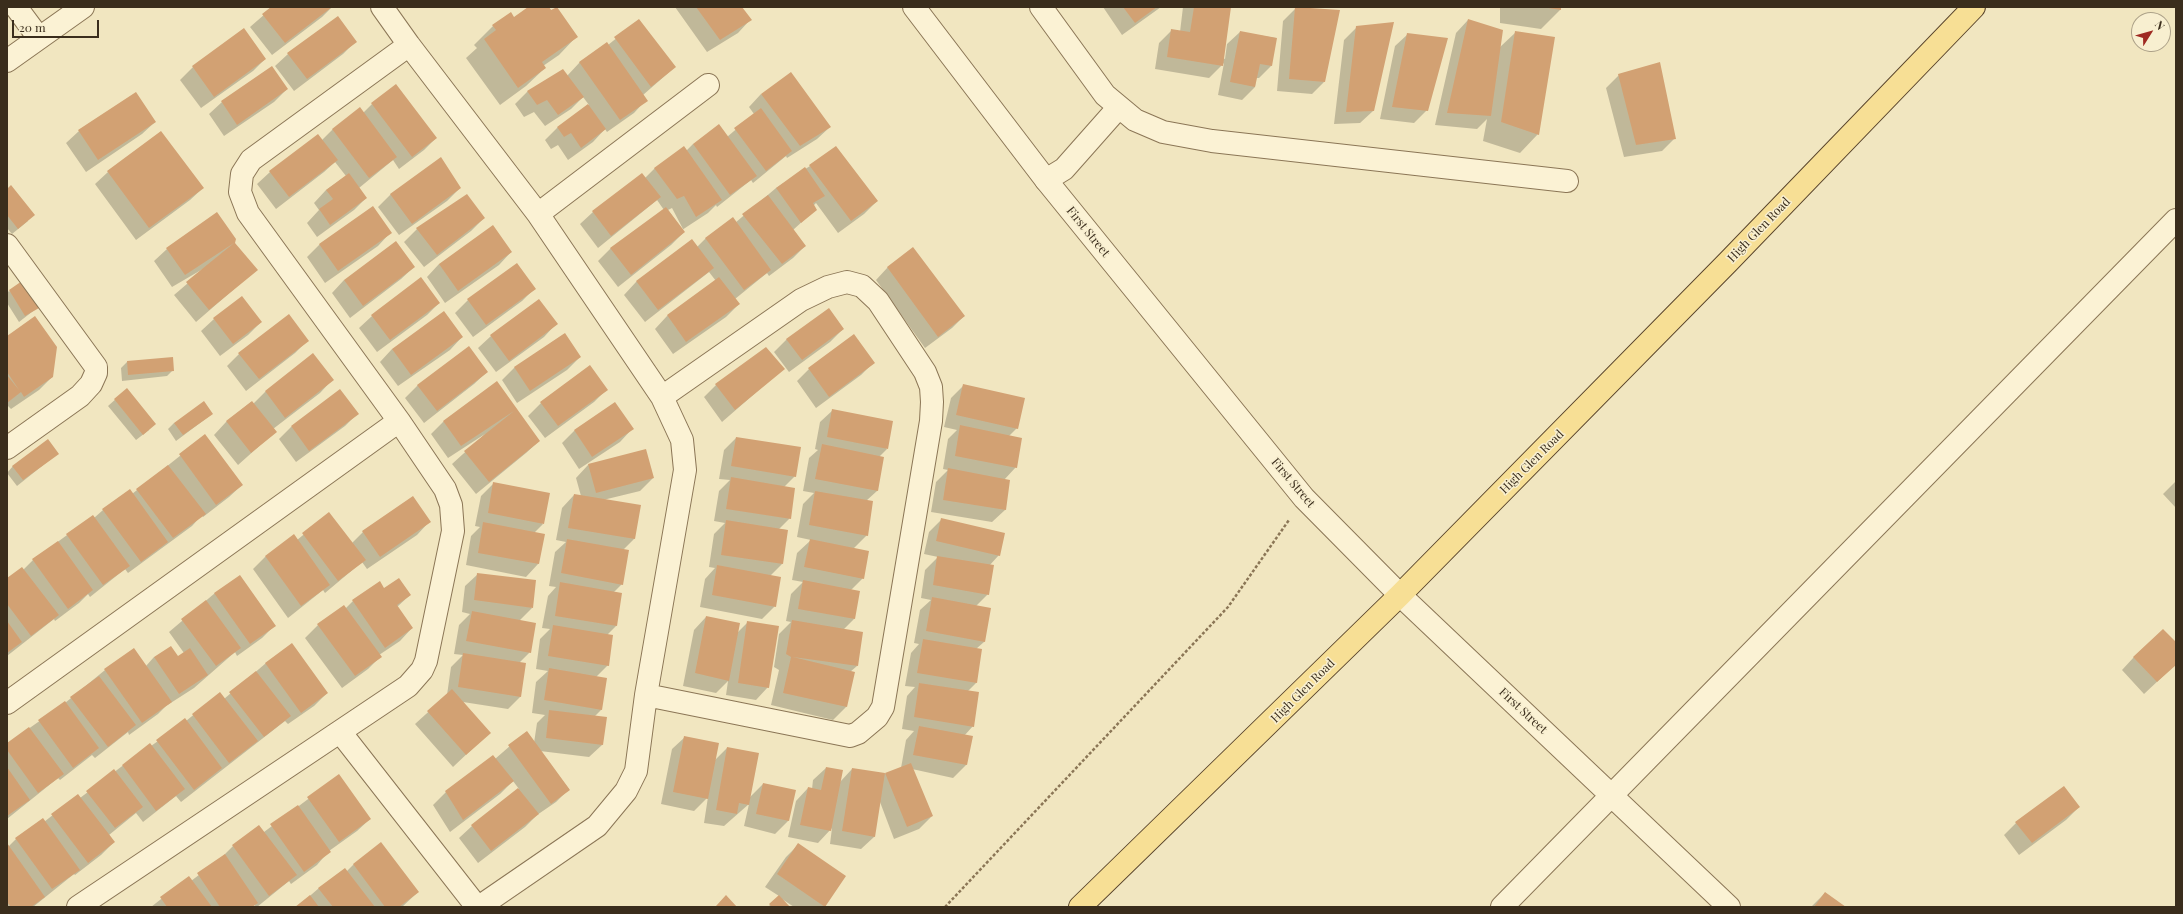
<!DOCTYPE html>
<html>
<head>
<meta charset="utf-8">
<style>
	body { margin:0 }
	#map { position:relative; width:2183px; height:914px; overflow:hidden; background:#f1e6c0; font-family:"Playfair Display",serif }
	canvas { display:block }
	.frame { position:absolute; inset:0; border:8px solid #3a2d1c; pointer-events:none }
	.north { position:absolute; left:2131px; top:12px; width:40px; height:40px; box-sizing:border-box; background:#f8efd0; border:1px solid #aca188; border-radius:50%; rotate:53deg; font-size:11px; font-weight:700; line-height:16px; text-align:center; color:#3a2d1c }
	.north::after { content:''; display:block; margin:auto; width:14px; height:18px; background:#9f2a22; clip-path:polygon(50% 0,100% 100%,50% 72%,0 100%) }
	.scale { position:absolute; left:12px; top:20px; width:87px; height:18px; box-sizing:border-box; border:2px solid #3a2d1c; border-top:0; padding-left:5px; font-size:12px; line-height:14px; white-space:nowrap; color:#3a2d1c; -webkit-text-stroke:3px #f8efd0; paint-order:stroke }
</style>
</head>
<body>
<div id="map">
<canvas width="2183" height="914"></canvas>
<div class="frame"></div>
<div class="north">N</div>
<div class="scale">20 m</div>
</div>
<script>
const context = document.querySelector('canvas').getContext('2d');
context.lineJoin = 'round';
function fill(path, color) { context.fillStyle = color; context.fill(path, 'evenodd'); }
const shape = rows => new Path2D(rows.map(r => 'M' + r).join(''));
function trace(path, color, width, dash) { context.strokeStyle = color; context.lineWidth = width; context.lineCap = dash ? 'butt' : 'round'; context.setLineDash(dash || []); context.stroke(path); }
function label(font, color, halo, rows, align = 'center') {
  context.font = font + ' "Playfair Display",serif'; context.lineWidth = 3; context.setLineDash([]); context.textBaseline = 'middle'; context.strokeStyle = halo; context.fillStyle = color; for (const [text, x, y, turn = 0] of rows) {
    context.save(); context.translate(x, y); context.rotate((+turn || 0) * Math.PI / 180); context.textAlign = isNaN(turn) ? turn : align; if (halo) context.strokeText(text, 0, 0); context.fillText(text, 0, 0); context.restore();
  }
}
fill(shape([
	[273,7,332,7,322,17,272,55,250,27],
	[530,7,548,7,577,36,559,55,543,66,545,68,526,86,500,105,466,58,477,48,474,45,493,26,511,14,514,18],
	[675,7,741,7,750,20,738,33,707,52],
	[1103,7,1161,7,1122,35],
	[1183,7,1230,7,1223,58,1225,59,1227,44,1240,32,1276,38,1271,66,1259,78,1256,78,1255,87,1242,100,1218,95,1224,63,1209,78,1155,69,1159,43,1172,30,1180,32],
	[1463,7,1495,7,1462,8],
	[1500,7,1560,7,1560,10,1541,29,1500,23],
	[1296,8,1324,82,1312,94,1277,91,1283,21],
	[639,20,675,67,643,95,646,100,634,113,607,132,605,129,593,142,568,160,558,145,551,149,545,140,557,128,589,105,583,97,571,109,545,126,534,112,524,117,515,104,527,92,563,70,567,76,580,62,608,45],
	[1468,20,1499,48,1516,32,1538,134,1520,153,1483,141,1487,119,1477,129,1435,125,1456,33],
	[1357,27,1373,111,1360,123,1334,124,1344,40],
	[1408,34,1427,110,1414,123,1380,119,1395,46],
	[355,42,343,54,294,91,275,66,288,54],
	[265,59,253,71,201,108,180,80,193,67],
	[1619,75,1675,138,1662,151,1624,157,1606,88],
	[287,89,274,102,224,136,209,114,222,102],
	[761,94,830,127,817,139,787,158,786,156,753,183,751,180,717,207,716,205,708,213,682,230,684,232,671,245,618,287,598,261,611,248,664,210,657,200,598,248,580,224,593,212,645,178,655,168,686,151,693,144,727,137,754,114,749,107],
	[672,208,683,229,682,229,668,210],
	[372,104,436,138,424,150,399,169,393,160,359,188,366,198,354,210,317,237,307,223,319,210,314,203,326,190,346,176,335,162,324,172,276,209,257,184,270,172,322,140,333,129,363,113],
	[155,122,142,134,86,172,66,143,79,131],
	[810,166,877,201,864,214,838,233,816,203,813,206,815,210,793,230,805,246,793,258,769,276,767,273,735,299,739,304,726,317,673,354,655,329,667,316,716,281,709,272,645,322,624,295,636,282,692,240,697,247,706,238,735,223,776,188],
	[108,172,203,188,190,200,136,240,95,184],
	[460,188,447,201,399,235,378,207,391,194],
	[7,190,28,221,12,234,7,228],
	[484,218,471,231,424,267,404,242,417,229],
	[390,233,378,246,325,283,307,257,320,244],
	[234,243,256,270,196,322,174,295,208,266,172,287,154,261,167,249],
	[511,252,499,265,445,303,427,277,439,264],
	[517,265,534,289,522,301,473,337,455,313,468,300],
	[414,267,401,279,350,318,332,293,344,280],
	[888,267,964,316,952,328,925,348,876,280],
	[9,291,37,308,19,322,7,303,7,293],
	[439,303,427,315,377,352,359,328,372,316],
	[214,319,261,322,248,335,220,356,201,331],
	[556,324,544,337,496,372,478,348,491,336],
	[843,329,830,342,789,372,774,352,787,339],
	[564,334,580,357,567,370,517,403,502,380,514,368],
	[7,337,52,377,39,390,11,409,7,405],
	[462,337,450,350,398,386,380,362,392,349],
	[308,340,295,353,246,391,227,366,239,354],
	[313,355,332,380,320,393,273,429,275,432,238,465,214,435,226,422,251,402,253,404,265,392],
	[127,362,173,370,167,376,122,381,121,368],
	[873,363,861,375,816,408,797,381,809,369],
	[590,367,606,390,594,402,545,438,528,416,541,403],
	[783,369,722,422,704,397,716,385],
	[487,372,474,384,424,423,405,398,418,385],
	[497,383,539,441,526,453,476,494,452,464,485,434,448,458,431,434,443,422],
	[964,385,1017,428,1009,436,1016,467,1004,480,1009,481,1005,510,992,522,931,512,936,482,948,470,943,469,948,439,957,430,944,427,951,398],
	[127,389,149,430,136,440,108,406],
	[615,403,632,429,620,442,579,469,562,443,574,431],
	[833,410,887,449,879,457,877,491,866,501,867,535,853,549,863,578,851,590,854,619,843,630,857,666,850,672,854,673,846,707,833,720,771,705,779,670,774,667,779,634,791,622,786,621,791,594,803,582,792,580,797,553,811,540,797,537,803,504,814,493,803,491,809,458,818,450,815,449,820,422],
	[212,414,176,441,168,429,174,423],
	[357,414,345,426,296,462,279,439,291,427],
	[205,436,242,485,229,497,203,517,202,515,192,526,128,573,125,569,90,597,88,594,79,603,55,621,54,619,7,656,7,579,23,570,33,560,93,516,94,518,103,510,132,494],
	[736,438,795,476,784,487,790,518,779,529,787,530,782,564,770,576,775,606,762,619,700,607,705,579,715,568,709,567,714,534,725,523,714,521,719,491,730,480,719,479,724,450],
	[57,454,17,486,7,473,13,466],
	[588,465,653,478,640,491,603,500,639,506,634,539,623,550,622,584,614,592,616,626,607,635,608,665,596,677,601,710,594,717,602,745,589,757,540,751,569,789,556,802,537,815,525,827,478,863,459,838,472,826,519,789,513,781,500,794,450,832,433,805,446,792,493,757,495,759,526,732,534,743,537,723,545,715,532,713,536,682,548,671,536,669,540,639,550,629,542,628,548,596,556,587,549,586,555,552,566,542,556,540,562,508,574,495,581,496,576,478],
	[2176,481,2176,508,2163,494],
	[494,483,543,524,534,533,544,535,538,564,526,577,466,565,471,536,480,527,475,526,481,496],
	[413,498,429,522,417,535,367,569,362,562,325,593,323,590,288,618,253,569,265,557,294,536,297,540,329,514,352,543,363,532],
	[942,519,999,555,989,566,988,594,976,606,990,609,984,642,976,649,976,683,967,692,973,726,964,736,971,737,966,765,953,778,912,769,932,816,919,829,894,839,880,802,874,837,861,849,830,844,832,828,818,843,788,837,796,801,808,788,812,789,813,780,826,768,840,782,852,769,885,774,901,768,906,740,914,731,902,729,907,696,915,687,905,686,911,653,919,644,914,643,920,610,931,600,921,598,925,570,938,557,924,554,929,532],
	[478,574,532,608,519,621,530,652,519,663,521,696,508,709,463,702,489,733,453,767,415,724,447,695,451,667,463,655,454,654,459,625,470,614,462,612,465,586],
	[384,590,410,595,397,607,412,628,400,641,379,655,380,657,368,669,342,688,305,638,318,625,345,609,353,601],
	[215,593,274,626,262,638,237,656,235,652,194,688,166,706,158,714,129,735,128,732,95,758,92,755,60,780,58,778,7,819,7,744,65,703,105,670,146,666,154,657,177,658,184,653,169,632],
	[706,617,738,632,748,622,768,687,756,700,726,695,728,681,716,693,683,686,694,630],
	[2176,644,2176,664,2144,694,2122,670,2134,657],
	[266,663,327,693,314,706,288,724,285,721,181,802,176,796,143,822,136,813,109,835,114,842,101,855,75,875,74,874,33,907,7,907,7,845,8,847,16,839,44,822,78,795,80,798,150,745,151,746,186,721,219,694,224,699],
	[685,737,714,761,727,748,750,797,763,784,795,791,788,821,775,834,744,826,749,804,724,826,704,823,708,797,694,811,661,804,672,749],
	[339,776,370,819,357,831,329,851,317,865,291,884,289,881,257,907,254,905,252,907,151,907,189,877,191,881,220,859,233,846,264,832],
	[2079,807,2066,820,2019,855,2004,835,2016,823],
	[798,845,845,876,824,907,794,907,782,899,788,907,768,907,779,896,765,887,786,857],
	[354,864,418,892,402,907,297,907,319,888,346,872],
	[1825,893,1844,907,1811,907]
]), '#0003');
fill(shape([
	[271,7,332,7,285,43,262,14],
	[528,7,549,7,551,10,557,7,578,37,542,62,546,68,518,88,484,39,496,30,492,25,511,12,514,17],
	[696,7,742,7,752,20,720,40],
	[1123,7,1157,7,1135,23],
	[1194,7,1231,7,1223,66,1167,57,1171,29,1190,32],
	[1295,7,1340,10,1325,82,1289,79],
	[1542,7,1561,7,1561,10],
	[338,16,357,42,307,79,287,53],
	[639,19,676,67,651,87,614,37],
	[1468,19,1503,30,1491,116,1447,113],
	[1394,22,1374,111,1346,112,1356,26],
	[244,28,266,59,214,97,192,66],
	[1240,31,1277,38,1272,66,1260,64,1255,87,1230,82],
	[1515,31,1555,37,1539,135,1501,122],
	[1407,33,1448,38,1428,111,1392,107],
	[607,42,648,101,620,120,579,62],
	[1660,62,1676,139,1636,145,1618,74],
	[272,66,288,89,237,125,221,101],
	[563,69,584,97,558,115,547,100,537,105,527,91],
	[791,72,831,127,800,146,761,94],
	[396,84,437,138,412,157,371,103],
	[136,92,156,122,98,160,78,130],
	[588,104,606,129,581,148,571,133,564,137,557,127],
	[360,107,397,157,369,178,332,129],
	[761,108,792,151,766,171,734,128],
	[719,124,757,176,730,195,693,144],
	[161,131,204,188,149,228,107,171],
	[318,134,338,160,289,197,269,171],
	[684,146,722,200,696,217,684,196,677,199,654,168],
	[836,146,878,201,851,221,809,165],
	[441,157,461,188,412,224,390,194],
	[805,167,825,196,813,203,817,210,801,223,776,188],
	[349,173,367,198,330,225,319,209,333,199,326,190],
	[642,173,661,197,611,236,592,211],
	[11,185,35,215,18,229,7,215,7,189],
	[467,194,485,218,437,255,416,228],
	[768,195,806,246,782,264,742,214],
	[373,206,392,233,338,271,319,244],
	[666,207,685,232,631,275,610,248],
	[217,212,236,239,235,243,258,270,209,310,186,282,234,243,185,275,166,248],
	[733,217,771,270,744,290,705,238],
	[493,225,512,252,458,291,439,264],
	[692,239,714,268,658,310,636,281],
	[396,241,415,267,363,306,344,280],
	[913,247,965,316,938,337,887,267],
	[517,263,536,289,486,325,467,299],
	[421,277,440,303,390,340,371,315],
	[719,277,740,304,686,342,667,315],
	[22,281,39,308,25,316,9,290],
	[242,296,262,322,233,344,213,318],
	[539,299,558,324,509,361,490,335],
	[829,308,844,329,802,360,786,339],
	[444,311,463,337,411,375,392,349],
	[289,314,309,341,259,379,238,353],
	[35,316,57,347,53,377,24,397,21,392,7,403,7,375,19,390,7,372,7,336],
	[565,333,581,357,530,391,514,367],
	[854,334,875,363,829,397,808,368],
	[469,346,488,372,437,411,417,385],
	[766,347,785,369,735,410,715,384],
	[313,353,334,380,285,418,265,391],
	[173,357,174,371,128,375,127,361],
	[590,365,608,390,558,426,540,402],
	[497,381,540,441,489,482,464,451,514,411,461,446,443,421],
	[963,384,1025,398,1018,429,956,415],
	[127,388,156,424,143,435,114,399],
	[340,389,359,414,309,451,291,426],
	[204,401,213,414,183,435,174,423],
	[252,401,277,432,251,453,226,421],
	[615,402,634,429,592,457,574,430],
	[832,409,893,421,888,449,827,437],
	[960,425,1022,438,1017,468,955,456],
	[205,434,243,485,216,505,179,454],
	[736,437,801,447,796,477,731,466],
	[48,439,59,454,23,480,12,466],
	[822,444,884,457,878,491,815,479],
	[646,449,654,478,596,493,588,464],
	[168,465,206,514,173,538,136,489],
	[948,468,1010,480,1006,510,943,500],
	[731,477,795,488,791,519,726,509],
	[493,482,550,493,544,524,488,513],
	[130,489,168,542,141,562,102,509],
	[815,491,873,501,868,536,809,525],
	[574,494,641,505,635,539,568,528],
	[413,496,431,522,380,557,362,531],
	[329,512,366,560,338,581,302,533],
	[93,515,130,566,103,585,66,534],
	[941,518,1005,533,1000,556,936,541],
	[726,520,788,530,783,564,721,555],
	[483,522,545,534,539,564,478,553],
	[294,534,330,585,301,606,265,556],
	[567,539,629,550,623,585,561,573],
	[810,539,869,551,864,579,804,567],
	[58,541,93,590,68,609,32,559],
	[937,556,994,565,989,595,933,585],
	[717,565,781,577,776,607,712,595],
	[22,567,59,615,31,636,7,604,7,578],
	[477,573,536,580,533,608,474,600],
	[240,575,276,626,250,644,214,593],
	[399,578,411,595,397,605,413,628,385,648,352,600,380,581,384,588],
	[803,580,860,591,855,619,798,609],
	[560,582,622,593,617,626,555,616],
	[932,597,991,608,985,642,926,631],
	[206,600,241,648,216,666,181,619],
	[344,605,382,657,355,676,317,624],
	[472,611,536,623,531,653,466,641],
	[706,616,740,623,729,681,695,673],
	[792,620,863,632,858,666,793,657,855,672,847,707,783,693,791,657,786,654],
	[7,621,22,642,7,653],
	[747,621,779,626,769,688,738,683],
	[553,625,613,635,609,666,548,656],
	[2163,629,2176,642,2176,665,2157,682,2133,657],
	[923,639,982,649,977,683,917,673],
	[292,643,328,693,301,713,265,663],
	[171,646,178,656,190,648,208,675,179,694,154,657],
	[134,648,172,702,142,723,104,669],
	[463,653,526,663,521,697,458,687],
	[549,668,607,678,602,710,544,700],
	[256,671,291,716,264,737,229,692],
	[99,676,136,725,108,747,70,697],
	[919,683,979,692,974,727,914,717],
	[452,689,491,733,466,755,427,711],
	[220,692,258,741,229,763,192,714],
	[65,701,99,748,73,768,38,720],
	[549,710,607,717,603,745,546,738],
	[185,718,222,768,194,790,156,740],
	[919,726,973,736,967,765,913,755],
	[29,727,64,774,38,793,7,750,7,743],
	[527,731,570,790,551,804,508,745],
	[684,736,719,743,708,799,673,792],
	[150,743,185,789,156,811,122,765],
	[727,747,759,753,749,805,739,803,737,814,716,810],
	[493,755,514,781,463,820,445,791],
	[911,763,933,816,907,827,885,773,875,837,842,831,852,768,885,773],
	[7,767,30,800,7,816],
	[826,767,843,770,831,831,800,825,808,787,821,790],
	[114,769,143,807,115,828,86,791],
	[339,774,371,819,339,842,307,797],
	[763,783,796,790,789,821,756,814],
	[2064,786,2080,807,2032,843,2015,822],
	[518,788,539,814,491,851,471,825],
	[78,794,115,842,88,863,51,814],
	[298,805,331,852,304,872,270,824],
	[43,818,80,870,52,889,15,838],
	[259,825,297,875,269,896,232,845],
	[381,842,419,892,399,907,385,907,353,864],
	[7,843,45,897,31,907,11,907,7,902],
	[798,843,846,876,825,907,777,874],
	[225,854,258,903,252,907,220,907,197,873],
	[345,868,375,907,333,907,318,888],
	[189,876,212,907,167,907,160,897],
	[1825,892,1846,907,1814,907],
	[310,895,319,907,295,907],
	[726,895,737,907,717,907,716,906],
	[779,895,790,907,772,907,769,904]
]), '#d2a173');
const minor = shape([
	[16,7,39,38],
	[382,7,409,45,538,214,662,397,682,440,685,470,646,695,636,771,626,791,597,826,479,907],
	[1041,7,1105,95,1135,120,1163,132,1212,141,1567,181],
	[7,61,83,7],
	[1046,180,1064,169,1118,108],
	[538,214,708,85],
	[7,245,96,367,96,373,91,384,80,396,7,448],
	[1400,595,1729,907],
	[646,695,850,736,858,733,877,717,883,707,931,421,932,402,931,387,925,372,878,301,862,286,847,282,828,287,801,300,662,397],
	[7,703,399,421],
	[341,733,477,907],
	[78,907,408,686,422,670,426,661,453,531,451,505,445,489,399,421,248,213,240,192,242,174,251,160,409,45],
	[1502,907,2176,220]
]);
const tertiary = shape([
	[914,7,1046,180,1304,498,1400,595]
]);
const primary = shape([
	[1080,907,1400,595,1728,262,1974,7]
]);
trace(minor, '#8b7656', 24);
trace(tertiary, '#8b7656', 24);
trace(primary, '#59442b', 24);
trace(shape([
	[945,907,1228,607,1289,520]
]), '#8b7656', 2.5, [3, 2]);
trace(minor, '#fbf2d4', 22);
trace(tertiary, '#fbf2d4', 22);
trace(primary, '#f7df95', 22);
label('12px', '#3a2d1c', '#f8efd0', [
	["High Glen Road",1759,230,-46],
	["First Street",1088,232,51],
	["High Glen Road",1532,462,-45],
	["First Street",1293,483,50],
	["High Glen Road",1303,691,-45],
	["First Street",1523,711,43]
]);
</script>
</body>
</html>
